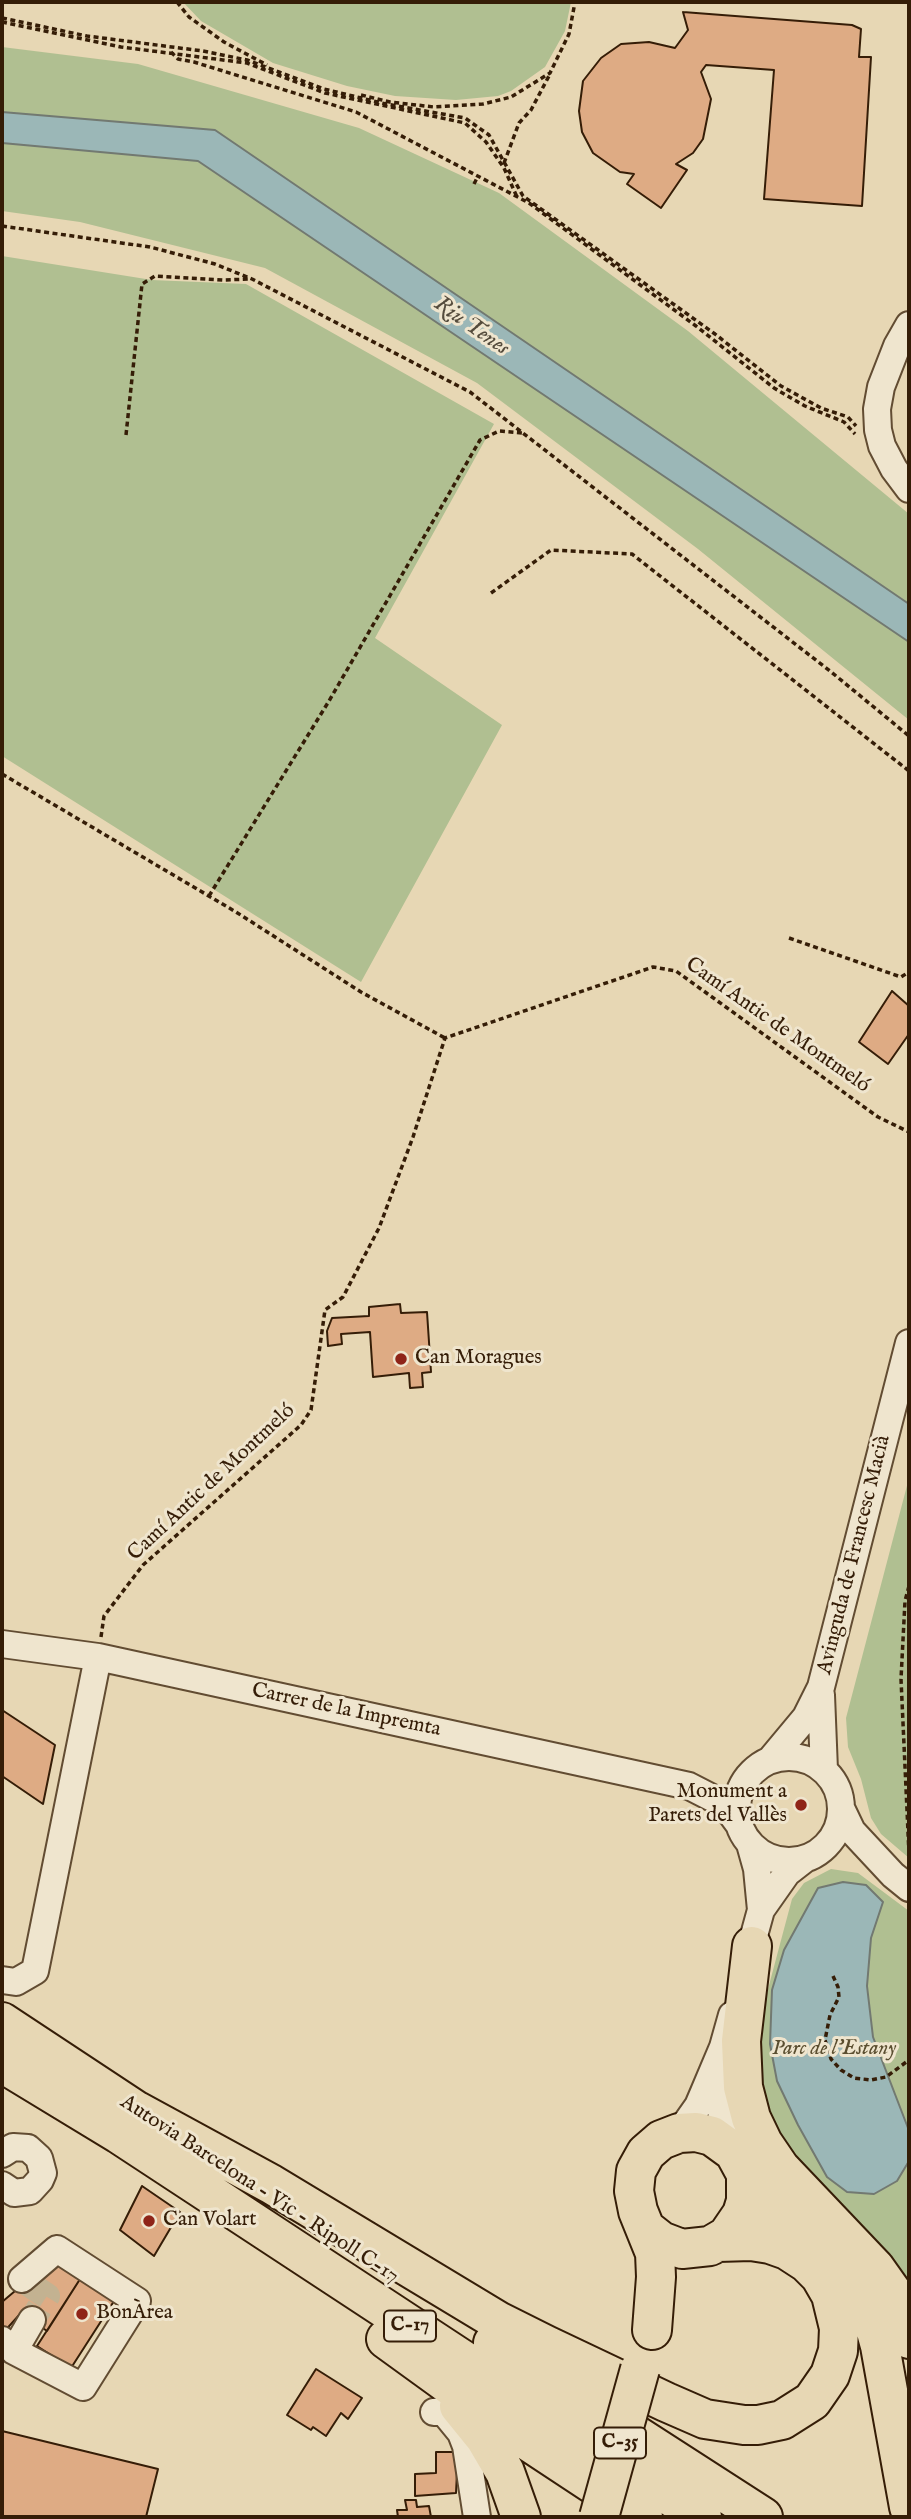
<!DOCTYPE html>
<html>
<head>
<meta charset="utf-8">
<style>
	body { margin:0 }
	#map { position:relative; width:911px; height:2519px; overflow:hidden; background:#e7d7b4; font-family:"IM FELL English",serif }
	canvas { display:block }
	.frame { position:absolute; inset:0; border:4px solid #351d07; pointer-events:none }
</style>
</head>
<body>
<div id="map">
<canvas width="911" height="2519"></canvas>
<div class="frame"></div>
</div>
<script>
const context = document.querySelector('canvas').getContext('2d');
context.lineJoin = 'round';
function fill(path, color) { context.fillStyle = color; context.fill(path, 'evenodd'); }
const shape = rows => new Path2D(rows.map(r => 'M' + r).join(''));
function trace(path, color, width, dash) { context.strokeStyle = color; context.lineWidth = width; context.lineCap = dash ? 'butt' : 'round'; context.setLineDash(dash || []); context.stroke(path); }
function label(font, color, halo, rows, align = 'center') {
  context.font = font + ' "IM FELL English",serif'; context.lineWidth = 6; context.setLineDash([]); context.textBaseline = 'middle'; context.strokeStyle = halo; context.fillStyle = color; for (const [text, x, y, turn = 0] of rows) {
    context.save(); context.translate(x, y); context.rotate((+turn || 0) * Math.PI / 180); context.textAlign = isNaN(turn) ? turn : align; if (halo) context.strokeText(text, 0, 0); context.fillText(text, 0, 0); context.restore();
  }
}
fill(shape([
	[183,2,571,2,565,31,545,67,511,91,498,96,456,100,395,96,347,86,273,63,201,21],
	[2,47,138,64,359,128,499,193,688,331,909,514,909,604,215,130,2,112],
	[2,143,198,161,909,642,909,720,698,549,477,383,265,268,80,222,2,211],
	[2,256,152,280,246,284,494,424,375,638,502,725,361,982,2,756],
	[909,1478,909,1858,881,1834,871,1818,861,1779,848,1747,846,1718],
	[831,1869,858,1873,909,1911,909,2300,797,2166,768,2121,757,2075,756,2034,792,1899,804,1883]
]), '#b0bf91');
const water = shape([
	[2,112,215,130,909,604,909,642,198,161,2,143,2,112],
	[843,1882,866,1885,883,1902,871,1938,867,1986,873,2037,908,2128,909,2161,897,2181,874,2194,847,2192,827,2177,798,2125,777,2081,770,2044,772,1990,784,1950,818,1888,843,1882]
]);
fill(water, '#9bb7b7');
trace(water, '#727971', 2);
const building = shape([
	[683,12,852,25,861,29,859,57,871,57,862,206,764,199,774,70,706,65,701,72,711,99,703,139,693,153,676,164,687,170,661,208,627,184,634,174,620,172,593,153,582,132,579,111,583,81,601,58,621,44,649,42,675,48,688,30,683,12],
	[892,991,909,1006,909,1034,888,1064,859,1042,892,991],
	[400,1304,401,1313,427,1312,431,1372,422,1373,423,1387,410,1388,409,1373,373,1377,370,1332,341,1334,342,1344,328,1346,327,1331,332,1318,369,1316,369,1307,400,1304],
	[2,1710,55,1745,43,1804,2,1776,2,1710],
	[142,2186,180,2212,154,2256,120,2230,142,2186],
	[54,2258,82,2276,47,2331,21,2313,2,2334,2,2302,54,2258],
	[82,2276,116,2298,71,2368,37,2346,82,2276],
	[316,2369,362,2398,348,2419,341,2413,326,2436,313,2427,311,2430,287,2415,316,2369],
	[2,2431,158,2469,146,2517,2,2517,2,2431],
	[436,2452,458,2452,456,2493,415,2496,415,2474,436,2473,436,2452],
	[405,2500,416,2500,417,2507,429,2506,431,2517,398,2517,397,2510,407,2510,405,2500]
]);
fill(building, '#deab84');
trace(building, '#351d07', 2);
trace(shape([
	[26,2282,47,2296,32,2320]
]), '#c3b291', 26, [26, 13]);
const minor = shape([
	[909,325,897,346,881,387,877,409,878,430,882,446,894,469,909,489],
	[2,1644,98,1657,689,1786,724,1804,738,1823],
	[821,1695,824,1770],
	'737 1809a52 52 0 1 1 104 0a52 52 0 1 1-104 0Z',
	[771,1759,806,1717,821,1687,909,1343],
	[841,1808,852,1831,893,1875,909,1888],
	[750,1844,757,1869,761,1910],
	[747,1961,761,1910,787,1873,805,1859],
	[2,1980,16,1982,35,1971,98,1657],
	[722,2067,720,2102,725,2144],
	[679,2133,698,2106,704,2092,723,2047,732,2015],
	[2,2154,13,2147,28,2148,39,2158,43,2173,40,2180,30,2191,14,2193,2,2185],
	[2,2340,14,2351,32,2320],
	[14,2351,83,2387,137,2301,57,2249,22,2279],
	[434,2412,443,2411,461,2433,466,2446,477,2517]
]);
const highway = shape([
	[752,1946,741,2041,743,2087,751,2118,763,2143,780,2168,875,2268,892,2292,903,2315,909,2339],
	[2,2022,158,2125],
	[2,2063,119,2134,702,2517],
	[137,2111,271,2184,498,2321,546,2345,666,2402,705,2419,744,2425,758,2425,782,2420,812,2401,830,2375,838,2351,839,2328,831,2295,820,2276,807,2263,787,2250,770,2244,751,2241,718,2242],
	[748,2186,774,2216,811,2238,839,2261,855,2281,870,2310,880,2346,909,2507],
	[647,2230,661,2241,682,2249,710,2246,727,2236,742,2214,746,2201,746,2174,734,2152,712,2136,696,2132,679,2133,661,2140,646,2153,636,2171,634,2191,638,2211,655,2253,656,2277,652,2330],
	[386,2339,517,2434,643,2517],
	[493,2343,763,2517],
	[459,2406,485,2438,505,2472,521,2517]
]);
trace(minor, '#624c32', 30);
trace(highway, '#351d07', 42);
trace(shape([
	[177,2,189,17,224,42,267,65],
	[2,18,87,36,203,51,247,60,324,89,386,104,465,118,489,135,523,196,715,334,781,386,821,408,848,417,856,426],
	[2,22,121,47,247,63,325,93,465,123,486,142,504,168,517,197],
	[171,52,178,59,194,62,356,112,529,203,696,326,774,388,805,406,844,422,855,434],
	[361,95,390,102,434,107,483,104,511,97,550,73,569,34,575,2],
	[504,163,519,123,531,110,550,74],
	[474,184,478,176],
	[2,226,150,247,215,264,252,279,470,392,830,671,909,736],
	[126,435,142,284,155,276,223,280,250,279],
	[491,593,551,550,632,554,909,771],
	[2,774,236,912,361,992,445,1038],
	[209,896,329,701,480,440,499,431,522,433],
	[789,938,901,977,909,972],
	[909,1586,905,1601,901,1679,909,1854],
	[101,1637,104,1616,143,1565,301,1425,311,1410,325,1310,343,1297,379,1228,413,1137,445,1038,653,967,676,971,878,1117,909,1132],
	[833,1976,838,1987,839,1997,830,2015,825,2040,831,2059,841,2070,854,2078,871,2080,886,2077,909,2060]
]), '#351d07', 3.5, [5, 3.5]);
trace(minor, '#efe5ce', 26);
trace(highway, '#e7d7b4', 38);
const highwayBridge = shape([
	[599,2517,640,2369]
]);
trace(highwayBridge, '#351d07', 42, []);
trace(highwayBridge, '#e7d7b4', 38);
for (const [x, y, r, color] of [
	[401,1359,7,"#8f2418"],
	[801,1805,7,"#8f2418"],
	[149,2221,7,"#8f2418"],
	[82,2314,7,"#8f2418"]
]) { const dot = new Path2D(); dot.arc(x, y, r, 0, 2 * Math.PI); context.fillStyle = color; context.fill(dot); trace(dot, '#efe5ce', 2.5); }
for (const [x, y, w] of [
	[410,2326,52],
	[620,2443,52]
]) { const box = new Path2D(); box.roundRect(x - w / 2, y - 15.5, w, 31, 5); context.fillStyle = '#efe5ce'; context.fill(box); trace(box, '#351d07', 2); }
label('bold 19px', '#351d07', null, [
	["C-17",410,2326],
	["C-35",620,2443]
]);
label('21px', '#351d07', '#efe5ce', [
	["Camí Antic de Montmeló",777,1026,35],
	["Camí Antic de Montmeló",212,1483,-43],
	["Avinguda de Francesc Macià",855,1555,-76],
	["Carrer de la Impremta",346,1711,12],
	["Autovia Barcelona - Vic - Ripoll C-17",259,2190,33]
]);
label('21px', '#351d07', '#efe5ce', [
	["Can Moragues",415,1359],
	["Monument a",787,1793,"right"],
	["Parets del Vallès",787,1817,"right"],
	["Can Volart",163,2221],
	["BonÀrea",96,2314]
], 'left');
label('italic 21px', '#5a4e30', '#efe5ce', [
	["Parc de l'Estany",834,2050]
]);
label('italic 23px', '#544b3c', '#efe5ce', [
	["Riu Tenes",471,327,35]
]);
</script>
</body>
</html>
